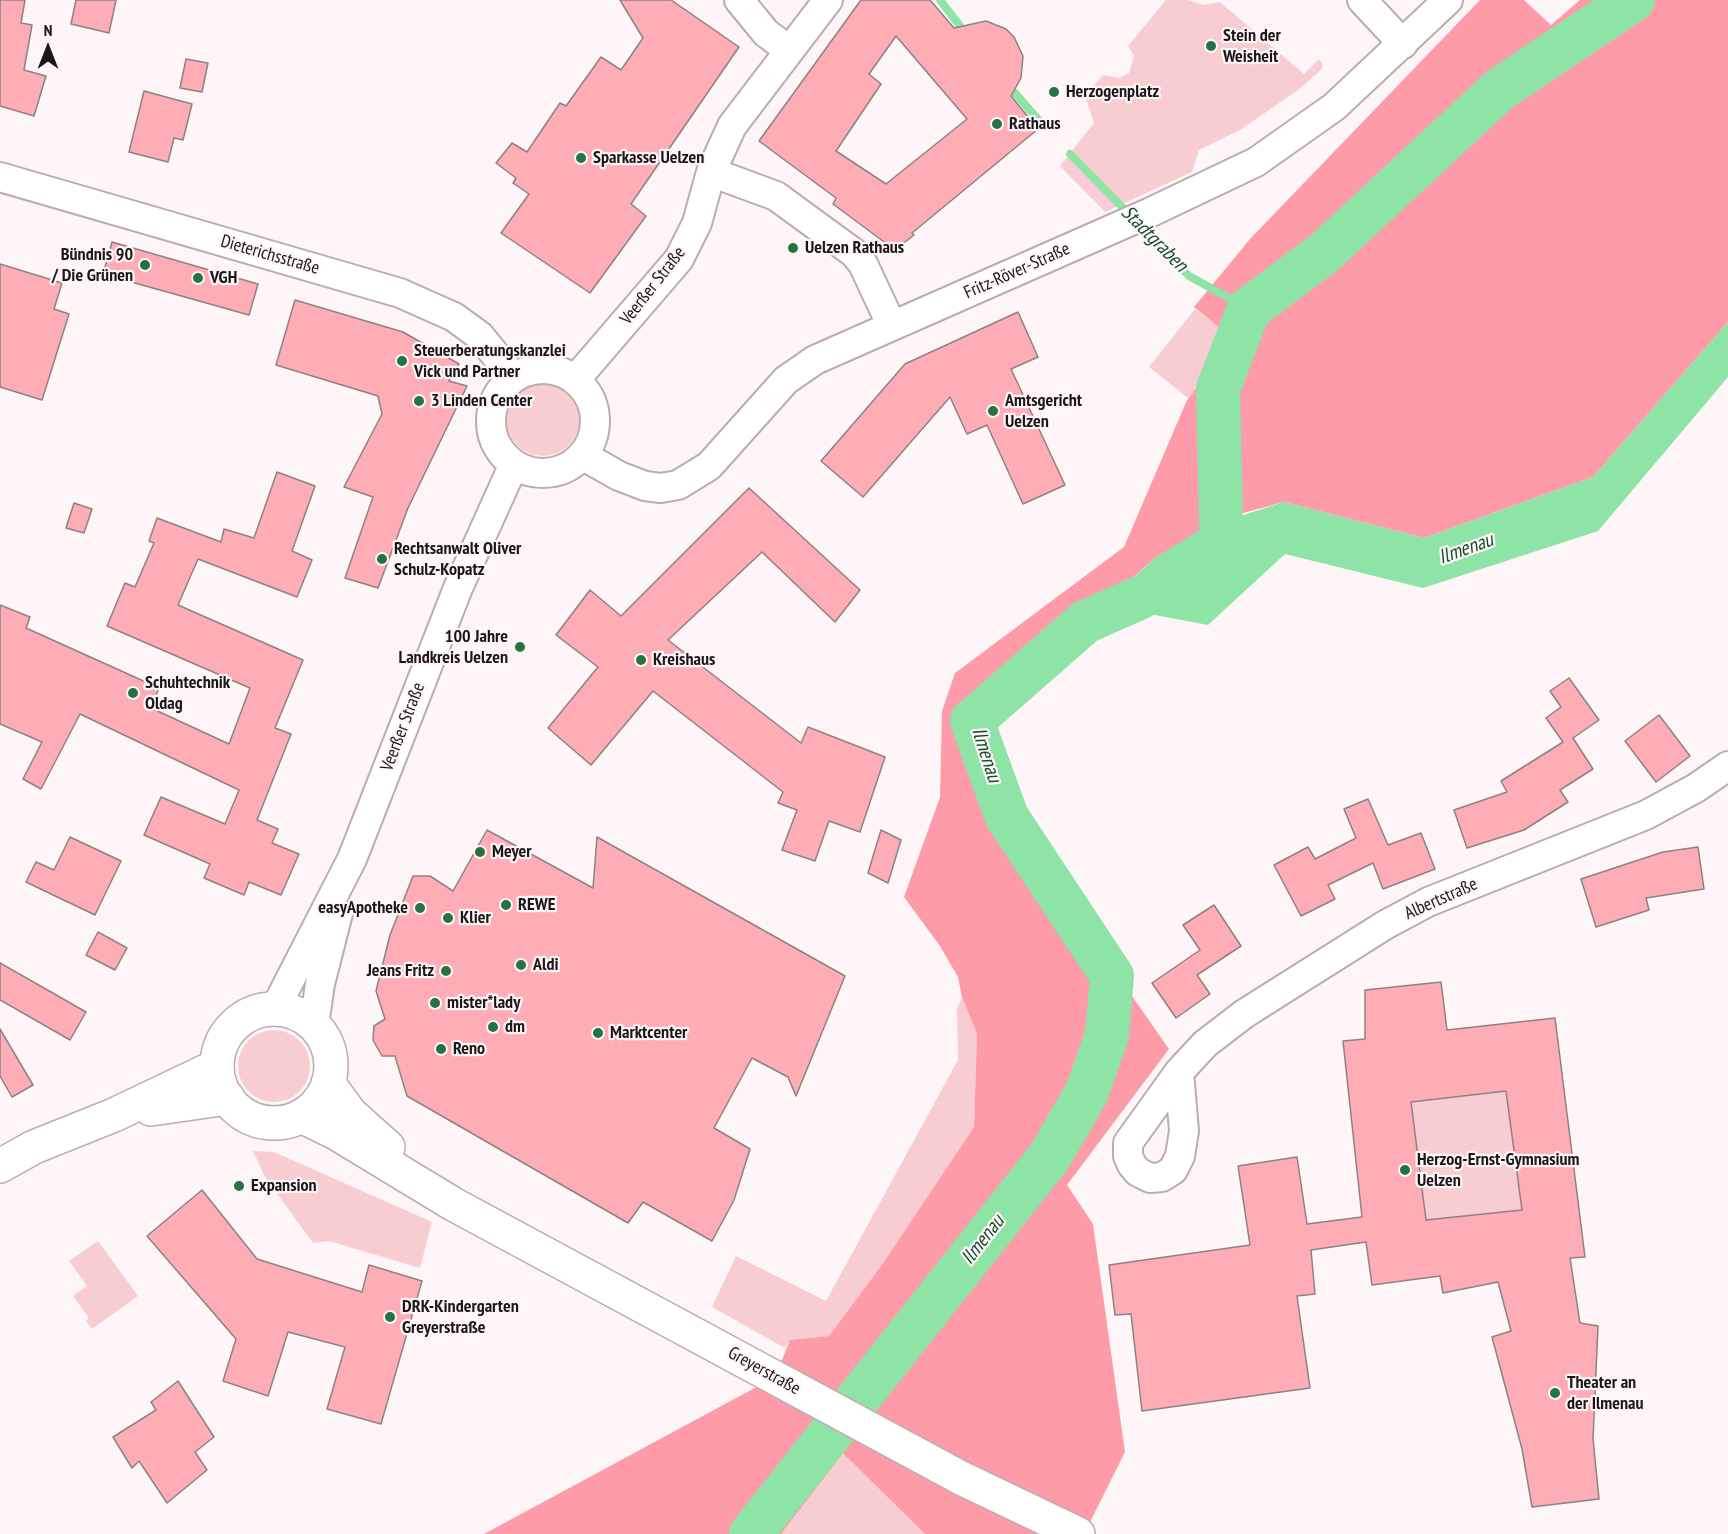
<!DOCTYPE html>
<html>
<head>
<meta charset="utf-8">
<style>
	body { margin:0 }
	#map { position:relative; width:1728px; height:1534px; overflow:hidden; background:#fef5f6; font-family:"PT Sans Narrow",sans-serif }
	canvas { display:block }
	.north { position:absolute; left:18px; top:18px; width:60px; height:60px; -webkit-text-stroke:4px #fef5f6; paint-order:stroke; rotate:0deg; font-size:16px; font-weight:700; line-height:24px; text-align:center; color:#1b1617 }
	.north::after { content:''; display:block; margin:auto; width:21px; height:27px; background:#1b1617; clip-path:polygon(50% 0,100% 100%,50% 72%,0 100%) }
</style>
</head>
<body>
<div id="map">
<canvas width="1728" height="1534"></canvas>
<div class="north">N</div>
</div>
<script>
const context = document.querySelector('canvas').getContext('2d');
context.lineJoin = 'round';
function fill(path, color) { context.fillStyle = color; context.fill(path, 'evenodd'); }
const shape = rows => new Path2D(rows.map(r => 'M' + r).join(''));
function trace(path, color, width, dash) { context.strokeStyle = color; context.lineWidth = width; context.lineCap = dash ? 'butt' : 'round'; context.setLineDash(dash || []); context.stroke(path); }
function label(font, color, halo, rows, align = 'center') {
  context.font = font + ' "PT Sans Narrow",sans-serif'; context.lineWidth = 4.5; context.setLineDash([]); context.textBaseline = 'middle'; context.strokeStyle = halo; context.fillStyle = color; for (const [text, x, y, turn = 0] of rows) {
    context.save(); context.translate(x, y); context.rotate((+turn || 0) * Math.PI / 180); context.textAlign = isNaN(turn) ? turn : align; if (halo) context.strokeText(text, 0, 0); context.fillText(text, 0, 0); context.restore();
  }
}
fill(shape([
	[1166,0,1188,0,1204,5,1220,2,1304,74,1319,59,1323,65,1321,70,1298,90,1240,130,1199,150,1192,172,1105,212,1060,166,1094,123,1085,96,1103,75,1119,78,1129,73,1134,56,1128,46],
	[1195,309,1234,339,1188,398,1149,367],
	'507 420a36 36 0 1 1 72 0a36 36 0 1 1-72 0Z',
	[962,997,977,1034,974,1127,881,1266,829,1336,790,1340,785,1348,712,1307,736,1256,826,1301,958,1060,957,1009],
	'238 1066a36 36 0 1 1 72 0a36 36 0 1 1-72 0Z',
	[1506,1091,1522,1210,1426,1220,1411,1102],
	[253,1151,274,1152,432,1222,420,1268,329,1241,313,1243,265,1177],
	[98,1241,138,1296,92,1329,86,1321,89,1318,73,1296,87,1286,69,1261],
	[843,1452,925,1534,781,1534]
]), '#f7cdd1');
fill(shape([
	[1480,0,1524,0,1551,25,1580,0,1728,0,1728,322,1593,477,1424,538,1284,502,1221,519,1155,558,972,721,1007,817,1169,1049,1067,1185,1093,1224,1125,1452,1084,1534,925,1534,843,1453,781,1534,484,1534,775,1377,790,1340,829,1336,881,1266,974,1127,977,1034,962,997,958,977,940,946,904,897,940,797,942,711,955,673,1124,547,1187,400,1233,339,1194,307,1250,239]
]), '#fe9ba8');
fill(shape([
	[1728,322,1728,377,1598,531,1423,588,1285,554,1208,625,1155,615,1085,622,1155,558,1203,528,1284,502,1424,538,1593,477]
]), '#8ee3a7');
trace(shape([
	[940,0,960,26],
	[1014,92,1042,124],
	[1070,154,1131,216],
	[1139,225,1189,276,1249,309]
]), '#8ee3a7', 8);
trace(shape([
	[1222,560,1218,389,1249,309,1324,253,1499,90,1633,0],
	[751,1534,1050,1156,1087,1092,1107,1035,1112,976,1007,817,972,721,1085,622,1139,598]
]), '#8ee3a7', 44);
const building = shape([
	[0,0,25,0,21,23,32,25,24,70,46,76,34,116,0,106,0,0],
	[76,0,116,0,109,33,71,24,76,0],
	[620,0,671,0,739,47,631,204,646,216,590,293,501,233,529,194,513,183,516,178,496,163,512,143,527,152,560,103,566,106,601,57,621,70,643,38,620,0],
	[861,0,930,0,954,28,986,21,1006,29,1014,37,1023,56,1021,78,1011,96,1038,129,912,233,914,235,895,250,833,204,836,198,759,141,861,0],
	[896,36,967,119,886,184,836,151,881,84,869,74,896,36],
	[186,59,208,63,202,92,180,88,186,59],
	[144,91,192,104,183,140,174,138,168,162,129,152,144,91],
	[112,242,258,284,249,315,103,274,112,242],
	[0,264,62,283,54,309,69,314,42,400,0,387,0,264],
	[295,300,403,332,459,364,449,381,467,386,408,508,378,588,345,578,373,497,344,487,382,414,378,396,276,365,295,300],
	[1018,312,1038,357,1011,369,1065,485,1023,504,987,425,967,434,950,397,863,497,821,461,905,364,1018,312],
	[277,472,315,486,292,551,312,560,297,597,198,559,178,605,303,660,275,728,291,734,257,820,278,829,272,843,299,854,281,895,249,882,244,895,204,878,210,864,144,835,161,797,225,824,239,790,80,714,41,789,23,779,42,742,0,724,0,605,30,617,26,628,159,688,151,708,229,744,250,688,107,626,125,583,135,587,154,543,149,541,157,518,221,542,224,529,254,538,277,472],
	[749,488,860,590,835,622,762,552,668,640,801,743,808,727,885,757,860,832,829,821,815,861,782,850,797,810,778,803,783,792,653,691,591,765,548,728,598,667,556,635,590,590,621,616,749,488],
	[74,503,92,509,84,533,66,528,74,503],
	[1569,678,1599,720,1573,738,1593,769,1560,790,1568,802,1524,830,1467,848,1454,810,1507,792,1501,781,1563,742,1546,718,1561,707,1550,691,1569,678],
	[1659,715,1690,756,1656,782,1625,741,1659,715],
	[1368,799,1388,845,1421,833,1435,869,1383,889,1373,863,1328,885,1335,899,1301,916,1274,865,1308,847,1315,859,1356,838,1344,809,1368,799],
	[487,830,593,888,597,837,845,976,796,1096,788,1077,752,1058,714,1128,750,1149,734,1200,712,1241,643,1202,628,1223,407,1096,395,1056,382,1056,373,1040,374,1026,385,1019,376,991,390,935,413,876,430,876,453,891,487,830],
	[881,830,901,840,888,883,868,873,881,830],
	[70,837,121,861,95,915,26,882,36,862,54,870,70,837],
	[1698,847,1704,889,1646,898,1649,910,1596,927,1581,879,1663,852,1698,847],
	[1214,905,1241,946,1197,975,1210,994,1176,1018,1152,983,1200,950,1183,925,1214,905],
	[98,932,127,948,115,970,86,955,98,932],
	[0,963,86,1012,70,1040,0,1000,0,963],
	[1441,982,1447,1030,1555,1018,1585,1257,1570,1258,1580,1323,1598,1326,1593,1439,1599,1499,1532,1507,1522,1449,1492,1337,1511,1331,1498,1282,1443,1293,1440,1276,1372,1285,1366,1242,1311,1250,1315,1294,1297,1296,1310,1388,1142,1411,1131,1314,1115,1315,1109,1265,1250,1245,1238,1166,1297,1157,1307,1224,1362,1217,1343,1041,1365,1039,1365,990,1441,982],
	[1506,1091,1522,1210,1426,1220,1411,1102,1506,1091],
	[0,1029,33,1085,12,1097,0,1076,0,1029],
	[202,1190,257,1259,362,1292,369,1265,422,1281,381,1424,327,1409,345,1347,288,1332,268,1396,223,1381,236,1339,147,1236,202,1190],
	[178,1381,214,1437,195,1452,207,1470,167,1503,139,1461,132,1468,113,1437,156,1410,151,1402,178,1381]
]);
fill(building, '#feadb7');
trace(building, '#8e8182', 1.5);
const minor = shape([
	[739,0,766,33,789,50],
	[1362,0,1403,44],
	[711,172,776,196,854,253,863,264,891,324],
	[0,177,400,293,454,317,480,336,514,378],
	'491 421a52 52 0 1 1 104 0a52 52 0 1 1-104 0Z',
	[575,380,679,259,697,223,711,172,732,126,828,0],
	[582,455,619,476,645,486,661,488,678,485,709,466,786,380,815,360,1151,212,1256,162,1334,107,1448,0],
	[275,1009,352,859,458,588,514,464],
	[314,1025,320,984,338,913],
	[1179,1072,1184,1131,1180,1156,1173,1170,1162,1177,1150,1178,1138,1172,1132,1165,1128,1156,1128,1143,1179,1072,1205,1044,1244,1014,1385,925,1428,902,1646,815,1696,788,1728,766]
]);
const major = shape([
	'217 1066a57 57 0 1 1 114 0a57 57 0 1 1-114 0Z',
	[328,1083,351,1114,388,1147],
	[151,1109,228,1098],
	[301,1116,336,1133,453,1204,961,1478,1078,1534],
	[0,1166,34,1147,114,1115,217,1066]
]);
trace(minor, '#bbadaf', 32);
trace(major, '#bbadaf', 36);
trace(minor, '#fff', 28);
trace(major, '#fff', 33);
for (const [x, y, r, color] of [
	[1211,46,6,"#257242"],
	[1054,92,6,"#257242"],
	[997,124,6,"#257242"],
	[581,158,6,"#257242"],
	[793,248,6,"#257242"],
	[145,265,6,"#257242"],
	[198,278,6,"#257242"],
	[402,361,6,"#257242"],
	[419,401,6,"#257242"],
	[993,411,6,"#257242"],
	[382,559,6,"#257242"],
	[520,647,6,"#257242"],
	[641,660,6,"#257242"],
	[133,693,6,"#257242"],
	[480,852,6,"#257242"],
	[506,905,6,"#257242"],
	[420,908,6,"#257242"],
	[448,918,6,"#257242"],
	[521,965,6,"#257242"],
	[446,971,6,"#257242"],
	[435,1003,6,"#257242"],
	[493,1027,6,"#257242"],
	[598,1033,6,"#257242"],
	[441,1049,6,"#257242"],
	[1405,1170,6,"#257242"],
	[239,1186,6,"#257242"],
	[390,1317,6,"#257242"],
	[1555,1393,6,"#257242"]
]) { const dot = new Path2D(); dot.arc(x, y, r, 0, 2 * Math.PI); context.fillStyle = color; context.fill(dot); trace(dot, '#fef5f6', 2); }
label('bold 18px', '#1b1617', '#fef5f6', [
	["Stein der",1223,36],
	["Weisheit",1223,57],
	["Herzogenplatz",1066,92],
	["Rathaus",1009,124],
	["Sparkasse Uelzen",593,158],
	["Uelzen Rathaus",805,248],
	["Bündnis 90",133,255,"right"],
	["/ Die Grünen",133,276,"right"],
	["VGH",210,278],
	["Steuerberatungskanzlei",414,351],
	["Vick und Partner",414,372],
	["3 Linden Center",431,401],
	["Amtsgericht",1005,401],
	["Uelzen",1005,422],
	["Rechtsanwalt Oliver",394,549],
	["Schulz-Kopatz",394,570],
	["100 Jahre",508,637,"right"],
	["Landkreis Uelzen",508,658,"right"],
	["Kreishaus",653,660],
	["Schuhtechnik",145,683],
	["Oldag",145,704],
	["Meyer",492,852],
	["REWE",518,905],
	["easyApotheke",408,908,"right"],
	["Klier",460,918],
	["Aldi",533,965],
	["Jeans Fritz",434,971,"right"],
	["mister*lady",447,1003],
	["dm",505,1027],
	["Marktcenter",610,1033],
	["Reno",453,1049],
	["Herzog-Ernst-Gymnasium",1417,1160],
	["Uelzen",1417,1181],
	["Expansion",251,1186],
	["DRK-Kindergarten",402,1307],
	["Greyerstraße",402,1328],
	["Theater an",1567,1383],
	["der Ilmenau",1567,1404]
], 'left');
label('18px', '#1b1617', '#fef5f6', [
	["Dieterichsstraße",270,255,16],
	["Fritz-Röver-Straße",1017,271,-24],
	["Veerßer Straße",653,286,-52],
	["Veerßer Straße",403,727,-69],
	["Albertstraße",1441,899,-24],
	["Greyerstraße",764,1371,29]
]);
label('italic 20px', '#11502a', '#fef5f6', [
	["Stadtgraben",1154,239,45],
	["Ilmenau",1466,549,-20],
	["Ilmenau",986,755,72],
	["Ilmenau",983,1240,-52]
]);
</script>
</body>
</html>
